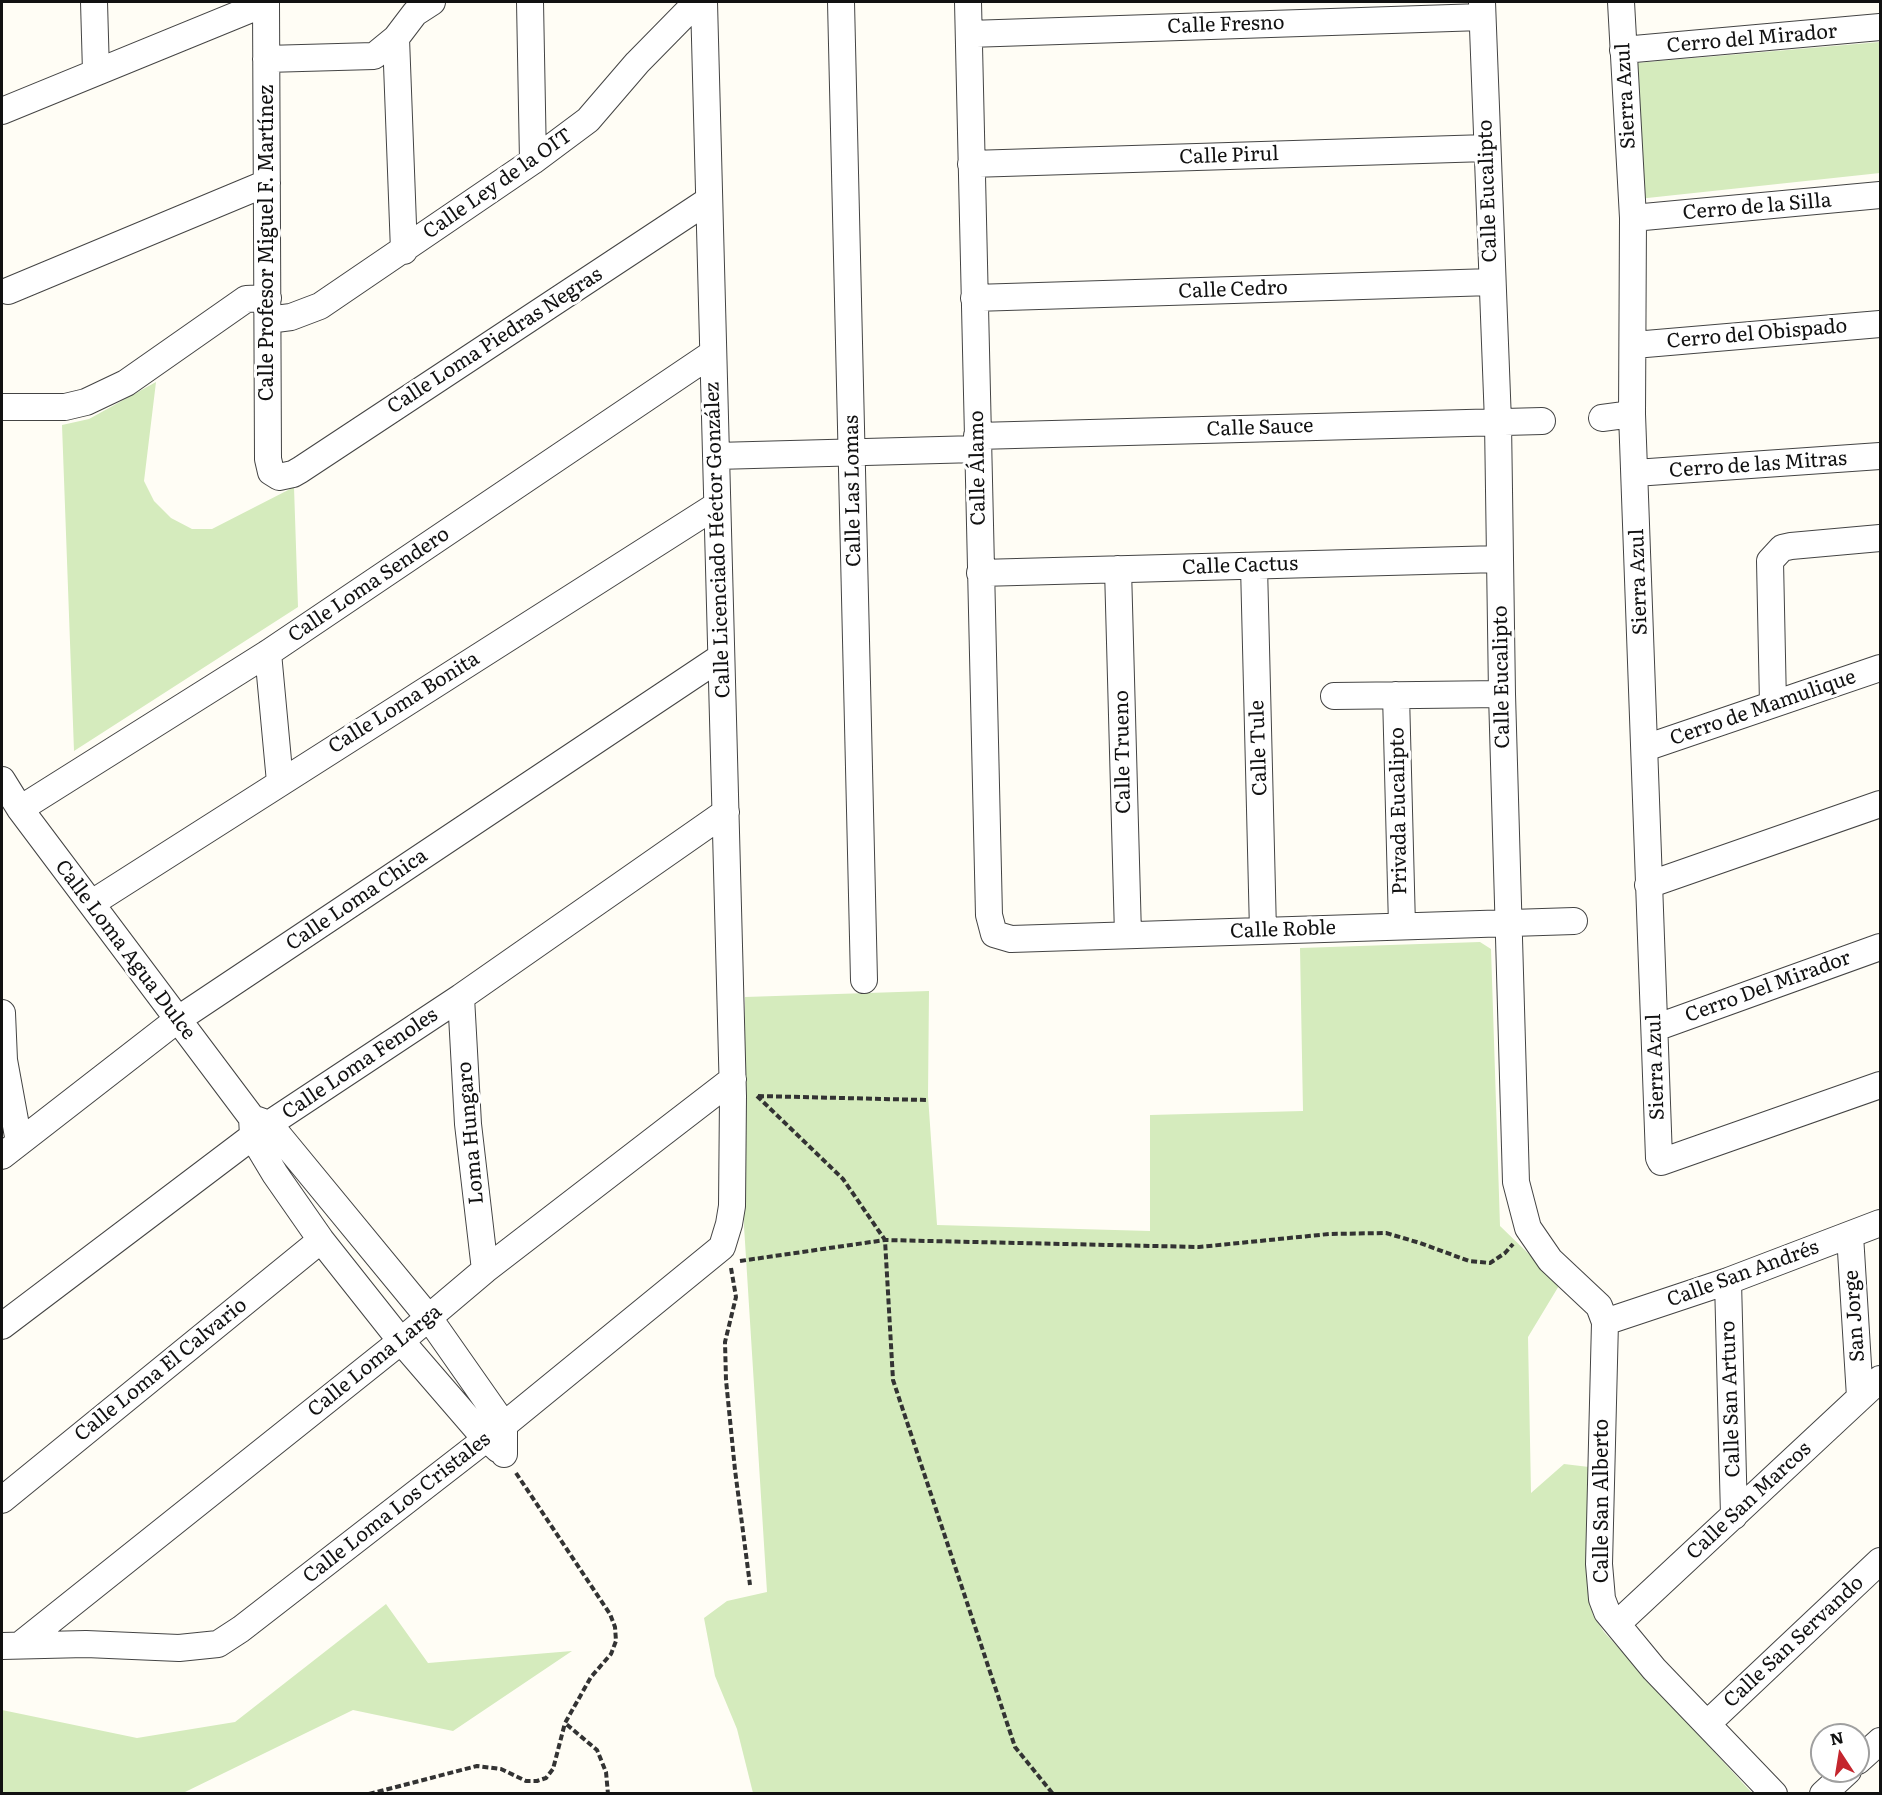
<!DOCTYPE html>
<html>
<head>
<meta charset="utf-8">
<style>
	body { margin:0 }
	#map { position:relative; width:1882px; height:1795px; overflow:hidden; background:#fffdf5; font-family:Literata,serif }
	canvas { display:block }
	.frame { position:absolute; inset:0; border:3px solid #111; pointer-events:none }
	.north { position:absolute; left:1810px; top:1723px; width:60px; height:60px; box-sizing:border-box; background:#fff; border:2px solid #a0a0a0; border-radius:50%; rotate:348deg; font-size:16px; font-weight:700; line-height:24px; text-align:center; color:#111 }
	.north::after { content:''; display:block; margin:auto; width:21px; height:27px; background:#c4262e; clip-path:polygon(50% 0,100% 100%,50% 72%,0 100%) }
</style>
</head>
<body>
<div id="map">
<canvas width="1882" height="1795"></canvas>
<div class="frame"></div>
<div class="north">N</div>
</div>
<script>
const context = document.querySelector('canvas').getContext('2d');
context.lineJoin = 'round';
function fill(path, color) { context.fillStyle = color; context.fill(path, 'evenodd'); }
const shape = rows => new Path2D(rows.map(r => 'M' + r).join(''));
function trace(path, color, width, dash) { context.strokeStyle = color; context.lineWidth = width; context.lineCap = dash ? 'butt' : 'round'; context.setLineDash(dash || []); context.stroke(path); }
function label(font, color, halo, rows, align = 'center') {
  context.font = font + ' Literata,serif'; context.lineWidth = 6; context.setLineDash([]); context.textBaseline = 'middle'; context.strokeStyle = halo; context.fillStyle = color; for (const [text, x, y, turn = 0] of rows) {
    context.save(); context.translate(x, y); context.rotate((+turn || 0) * Math.PI / 180); context.textAlign = isNaN(turn) ? turn : align; if (halo) context.strokeText(text, 0, 0); context.fillText(text, 0, 0); context.restore();
  }
}
fill(shape([
	[1880,42,1880,173,1638,199,1636,63],
	[156,382,144,481,154,501,171,518,192,529,212,529,294,487,298,607,74,751,62,425,89,419],
	[1480,942,1491,949,1500,1226,1560,1284,1528,1337,1531,1493,1564,1464,1589,1467,1590,1597,1593,1615,1604,1632,1752,1793,753,1793,737,1729,715,1676,704,1618,727,1601,767,1592,744,1226,745,997,929,991,928,1096,937,1225,1150,1231,1150,1115,1303,1111,1300,948],
	[386,1604,428,1663,572,1651,453,1731,353,1710,183,1793,2,1793,2,1710,137,1738,235,1722]
]), '#d5ebbd');
const minor = shape([
	[94,2,96,72],
	[530,2,533,161],
	[841,2,864,980],
	[968,2,989,915,994,934,1011,939,1574,921],
	[1482,2,1498,422,1502,694,1516,1182,1528,1228,1550,1260,1599,1306,1605,1322,1599,1564,1602,1599,1607,1612,1654,1669,1774,1794],
	[1621,2,1633,218,1632,414,1659,1158,1661,1162,1880,1085],
	[969,34,1482,17],
	[396,38,404,251],
	[1623,50,1880,27],
	[266,59,374,56,396,38,415,13,432,2],
	[2,111,266,3,268,459,271,472,279,477,293,474,300,470,709,200],
	[971,164,1487,148],
	[1633,218,1880,195],
	[8,291,267,183],
	[974,298,1492,282],
	[268,320,291,317,320,306,533,161,588,120,637,63,697,2],
	[1634,345,1880,324],
	[2,407,65,407,86,402,126,383,246,299,268,298],
	[1602,418,1632,414],
	[977,436,1542,421],
	[716,456,977,449],
	[1635,473,1880,456],
	[1254,566,1263,931],
	[1118,569,1128,935],
	[980,573,1499,559],
	[268,653,280,782],
	[1396,695,1402,926],
	[1334,696,1502,694],
	[1773,704,1770,561,1782,548,1791,546,1880,538],
	[1645,748,1880,668],
	[2,780,20,809,252,1118,269,1124,275,1131,429,1318,504,1425,504,1454],
	[20,809,268,653,713,353],
	[1648,885,1880,804],
	[92,903,717,505],
	[461,997,468,1124,485,1270],
	[2,1013,4,1060,19,1142],
	[1655,1028,1880,947],
	[252,1118,253,1135,257,1144,275,1174,321,1240,401,1341,477,1429,498,1449],
	[2,1156,177,1020,721,657],
	[1850,1235,1860,1397],
	[1728,1281,1734,1516],
	[1605,1322,1728,1281,1880,1223],
	[2,1326,269,1124,461,997,726,812],
	[2,1500,321,1240],
	[1617,1624,1880,1379],
	[20,1645,401,1341,485,1270,733,1079],
	[2,1646,86,1644,179,1648,218,1644,241,1629,504,1425,722,1247,729,1224,732,1206,733,1096,704,2],
	[1707,1724,1880,1561],
	[1858,1761,1880,1741],
	[1823,1794,1848,1771]
]);
trace(minor, '#444', 28);
trace(shape([
	[757,1096,843,1179,885,1240,893,1380,1015,1747,1053,1794],
	[758,1096,926,1100],
	[740,1261,885,1240,1199,1247,1329,1234,1386,1233,1420,1243,1469,1261,1490,1263,1505,1253,1513,1244],
	[731,1268,736,1297,725,1342,726,1380,735,1470,750,1585],
	[516,1473,610,1614,615,1627,616,1641,611,1654,591,1677,565,1723,597,1750,606,1772,608,1794],
	[369,1794,477,1766,501,1769,526,1781,537,1781,546,1778,553,1769,565,1723]
]), '#333', 4, [6, 3]);
trace(minor, '#fff', 26);
label('20px', '#111', '#fff', [
	["Calle Fresno",1226,25,-2],
	["Cerro del Mirador",1752,39,-5],
	["Sierra Azul",1626,96,-93],
	["Calle Pirul",1229,156,-2],
	["Calle Ley de la OIT",498,184,-35],
	["Calle Eucalipto",1488,191,-92],
	["Cerro de la Silla",1757,207,-5],
	["Calle Profesor Miguel F. Martínez",267,243,-90],
	["Calle Cedro",1233,290,-2],
	["Cerro del Obispado",1757,334,-5],
	["Calle Loma Piedras Negras",495,341,-33],
	["Calle Sauce",1260,428,-2],
	["Cerro de las Mitras",1758,465,-4],
	["Calle Álamo",978,468,-91],
	["Calle Las Lomas",853,491,-91],
	["Calle Licenciado Héctor González",718,540,-92],
	["Calle Cactus",1240,566,-2],
	["Sierra Azul",1639,582,-92],
	["Calle Loma Sendero",369,585,-34],
	["Calle Eucalipto",1502,677,-91],
	["Calle Loma Bonita",404,703,-32],
	["Cerro de Mamulique",1763,708,-19],
	["Calle Tule",1259,748,-92],
	["Calle Trueno",1123,752,-91],
	["Privada Eucalipto",1399,811,-91],
	["Calle Loma Chica",357,900,-34],
	["Calle Roble",1283,930,-2],
	["Calle Loma Agua Dulce",125,950,53],
	["Cerro Del Mirador",1768,987,-20],
	["Calle Loma Fenoles",360,1064,-34],
	["Sierra Azul",1656,1067,-92],
	["Loma Hungaro",471,1133,-95],
	["Calle San Andrés",1743,1274,-20],
	["San Jorge",1855,1316,-94],
	["Calle Loma Larga",375,1361,-39],
	["Calle Loma El Calvario",161,1370,-39],
	["Calle San Arturo",1731,1399,-92],
	["Calle San Alberto",1602,1501,-90],
	["Calle San Marcos",1749,1501,-43],
	["Calle Loma Los Cristales",397,1508,-38],
	["Calle San Servando",1794,1642,-43]
]);
</script>
</body>
</html>
